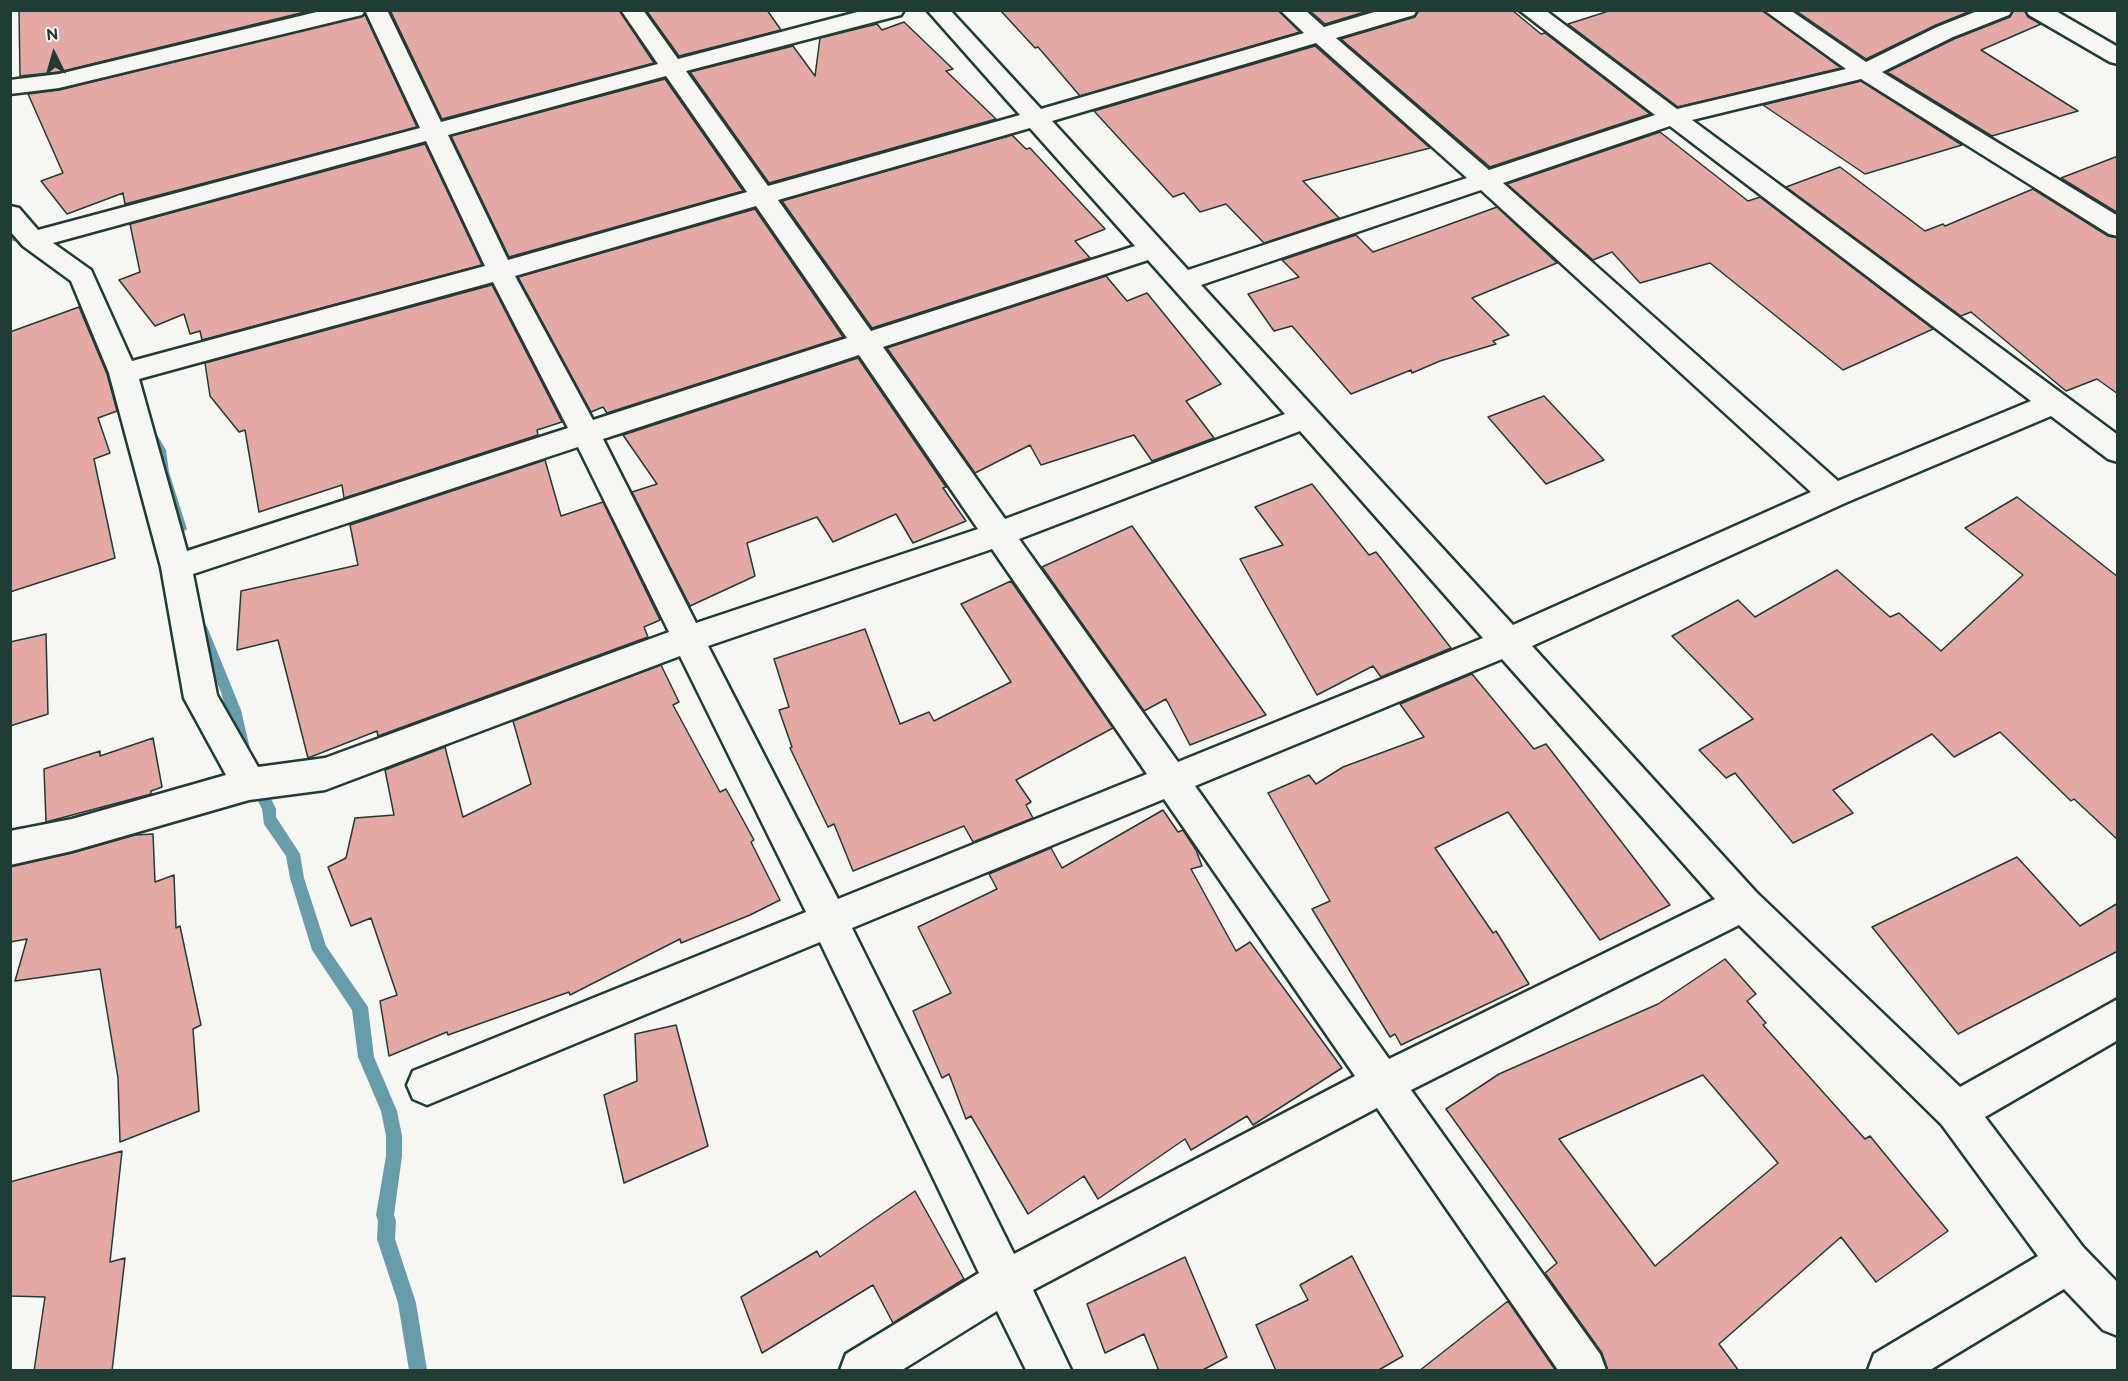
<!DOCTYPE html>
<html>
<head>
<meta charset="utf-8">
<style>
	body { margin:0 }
	#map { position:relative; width:2128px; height:1381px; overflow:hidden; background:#f6f6f2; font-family:"Balsamiq Sans",sans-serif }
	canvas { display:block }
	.frame { position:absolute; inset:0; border:12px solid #1f3d34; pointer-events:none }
	.north { position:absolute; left:24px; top:24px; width:60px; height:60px; -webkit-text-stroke:4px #f6f6f2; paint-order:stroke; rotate:355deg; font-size:16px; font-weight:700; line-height:24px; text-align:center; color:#1f3d34 }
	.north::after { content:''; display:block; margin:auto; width:21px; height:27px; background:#1f3d34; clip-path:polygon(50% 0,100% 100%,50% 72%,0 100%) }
</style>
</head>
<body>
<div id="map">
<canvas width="2128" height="1381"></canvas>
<div class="frame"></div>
<div class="north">N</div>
</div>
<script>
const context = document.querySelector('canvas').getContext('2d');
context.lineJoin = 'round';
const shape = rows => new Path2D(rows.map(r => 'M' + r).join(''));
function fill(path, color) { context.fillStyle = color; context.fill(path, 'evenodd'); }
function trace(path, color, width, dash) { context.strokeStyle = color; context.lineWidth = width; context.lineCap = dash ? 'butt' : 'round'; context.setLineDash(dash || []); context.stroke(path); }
fill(shape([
	[10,233,39,241,40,243,35,247,10,240,10,233],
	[148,425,152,426,166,450,169,472,187,529,181,534,175,529,157,472,154,450,142,429,148,425],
	[201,624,206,625,208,629,241,710,250,749,248,753,243,755,238,753,236,749,221,692,194,629,196,625,201,624],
	[256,777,261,778,276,809,276,817,300,854,304,878,326,946,368,1007,374,1057,397,1111,402,1136,402,1156,394,1215,396,1221,395,1239,416,1303,427,1370,409,1370,398,1303,377,1239,378,1221,376,1215,386,1156,386,1136,381,1111,358,1057,352,1010,312,950,290,878,286,856,264,824,262,809,249,783,251,778,256,777]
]), '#679caa');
const building = shape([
	[19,10,313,10,59,72,20,76,19,10],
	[390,10,619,10,654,63,442,119,390,10],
	[646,10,767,10,781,30,679,56,646,10],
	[1000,10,1278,10,1300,32,1080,96,1038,47,1035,48,1000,10],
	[1309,10,1371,10,1325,24,1309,10],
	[1419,10,1512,10,1541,34,1545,33,1650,114,1490,167,1341,39,1415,17,1419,10],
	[1612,10,1762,10,1841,68,1678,107,1568,24,1612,10],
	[1795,10,1973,10,1936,25,1866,59,1795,10],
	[2014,10,2024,10,2028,17,2041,24,1981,50,2078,111,1992,136,1887,72,1954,39,2010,17,2014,10],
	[365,15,417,127,125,204,123,193,67,214,41,181,63,173,28,94,59,90,365,15],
	[904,22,953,69,946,71,996,119,769,183,690,72,793,46,815,76,820,38,877,24,882,30,904,22],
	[1315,46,1430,148,1303,181,1339,218,1264,243,1226,204,1200,212,1184,193,1173,197,1094,111,1315,46],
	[665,79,743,191,509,257,451,136,665,79],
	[1861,81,1962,145,1865,174,1763,105,1861,81],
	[1660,132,1748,201,1760,197,1933,329,1843,370,1710,263,1640,283,1612,252,1593,260,1507,184,1660,132],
	[1012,135,1026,149,1030,148,1105,229,1075,241,1090,258,872,328,782,201,1012,135],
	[425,144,482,265,202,340,200,331,190,334,184,314,155,326,119,280,140,272,130,224,425,144],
	[2118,156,2118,213,2061,178,2118,156],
	[1840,167,1925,231,1943,224,1945,226,2033,189,2108,236,2118,238,2118,394,2097,379,2066,391,1971,312,1961,316,1786,187,1840,167],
	[1497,207,1557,263,1472,298,1509,335,1493,341,1496,344,1440,361,1412,373,1411,370,1351,394,1292,326,1274,331,1248,294,1299,277,1282,260,1356,235,1373,252,1497,207],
	[755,209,843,337,607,413,603,407,591,412,518,277,755,209],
	[1106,276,1127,301,1147,293,1221,384,1186,401,1214,438,1152,461,1134,435,1041,465,1030,445,975,473,887,348,1106,276],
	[492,285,562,422,537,430,538,435,344,498,342,485,259,512,245,430,239,432,210,396,205,363,492,285],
	[79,307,107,374,117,411,98,418,110,453,94,459,115,558,10,592,10,332,79,307],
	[858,358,946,487,943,488,966,521,913,543,896,514,833,542,817,517,747,543,755,576,690,606,632,492,657,484,623,435,858,358],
	[1544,396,1604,460,1546,484,1488,417,1544,396],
	[545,460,561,516,603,502,660,620,644,627,648,637,378,736,377,731,308,758,278,640,237,650,241,591,358,565,350,525,545,460],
	[1312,484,1369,555,1376,552,1451,648,1381,677,1373,666,1317,695,1240,559,1283,545,1255,507,1312,484],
	[2017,497,2118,577,2118,840,2074,799,2071,801,2000,732,1954,757,1932,734,1833,790,1853,813,1793,843,1735,773,1726,778,1699,750,1753,719,1672,636,1738,600,1755,617,1837,570,1890,617,1899,613,1941,651,2023,575,1965,528,2017,497],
	[1132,526,1266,715,1190,745,1166,699,1144,711,1042,567,1132,526],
	[1011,581,1113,728,1016,780,1031,802,1026,805,1033,818,973,842,964,826,853,871,834,824,828,827,790,748,792,747,779,710,789,707,774,659,865,629,900,724,929,712,934,721,1011,682,961,604,1011,581],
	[46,634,48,714,10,726,10,642,46,634],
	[661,665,679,702,673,705,720,792,726,789,754,840,751,842,780,900,750,915,681,943,680,939,570,995,569,992,448,1035,447,1032,389,1056,380,1001,397,995,371,918,351,926,328,867,346,858,355,818,394,815,385,770,445,747,463,817,531,784,513,721,661,665],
	[1472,674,1534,749,1546,744,1670,905,1600,940,1508,812,1435,848,1493,933,1496,931,1529,984,1401,1045,1395,1034,1390,1037,1312,909,1330,901,1268,793,1309,775,1316,784,1343,767,1424,737,1400,704,1472,674],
	[153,738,162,787,151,791,151,794,46,822,44,769,100,751,100,756,153,738],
	[1163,810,1178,832,1183,830,1196,850,1202,866,1191,869,1236,951,1250,942,1342,1068,1253,1125,1247,1116,1191,1150,1185,1139,1098,1199,1084,1176,1028,1214,971,1116,966,1119,949,1074,942,1078,913,1011,951,993,918,927,997,889,989,874,1051,848,1062,868,1163,810],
	[153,834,155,882,174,875,176,928,180,926,201,1025,193,1029,199,1111,120,1142,118,1078,100,969,15,981,27,939,10,942,10,867,72,853,135,835,153,834],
	[2017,857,2080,926,2118,903,2118,951,1958,1034,1872,927,2017,857],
	[1725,959,1756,994,1747,1001,1766,1023,1763,1025,1865,1139,1870,1136,1948,1231,1876,1282,1841,1237,1719,1344,1739,1371,1608,1371,1602,1353,1545,1273,1557,1263,1446,1109,1499,1074,1658,1004,1725,959],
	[1703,1075,1778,1163,1655,1266,1559,1139,1703,1075],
	[676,1025,708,1146,624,1183,604,1095,637,1081,635,1034,676,1025],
	[122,1151,110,1262,125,1258,112,1371,34,1371,45,1297,10,1296,10,1182,122,1151],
	[915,1191,964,1279,893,1323,873,1285,762,1353,741,1297,817,1251,820,1257,915,1191],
	[1352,1256,1403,1356,1377,1371,1276,1371,1256,1325,1308,1300,1300,1285,1352,1256],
	[1185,1257,1227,1357,1201,1371,1159,1371,1144,1334,1105,1353,1087,1304,1185,1257],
	[1508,1301,1556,1371,1419,1371,1508,1301]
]);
fill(building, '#e4a9a4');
trace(building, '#1f3d34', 1.5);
const minor = shape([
	[325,10,365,10,362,15,59,88,10,94,10,80,59,74,325,10],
	[365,10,387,10,441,122,658,64,621,10,643,10,678,59,865,10,904,10,901,15,686,71,768,186,1020,115,927,10,950,10,1041,109,1304,33,1280,10,1305,10,1324,27,1381,10,1417,10,1414,15,1336,38,1489,170,1655,115,1519,10,1545,10,1677,109,1846,69,1764,10,1790,10,1866,62,1937,27,1980,10,2012,10,2009,15,1953,37,1882,72,2118,216,2118,236,2109,234,1861,79,1692,120,2118,435,2118,462,2108,459,2051,416,1845,503,1532,646,1756,892,1960,1087,2118,999,2118,1040,1985,1117,2083,1247,2118,1283,2118,1336,2103,1330,2064,1289,1930,1370,1868,1370,1874,1354,2038,1256,1942,1125,1739,925,1411,1090,1600,1354,1606,1370,1558,1370,1377,1108,1033,1290,1071,1370,1026,1370,997,1311,902,1370,840,1370,846,1354,979,1273,820,942,427,1105,413,1099,407,1085,413,1071,806,912,680,656,325,790,249,800,72,851,10,865,10,831,72,819,226,775,184,698,161,567,109,373,71,281,23,246,10,231,10,206,19,208,38,230,420,128,365,10],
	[1316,43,1467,178,1188,270,1052,121,1316,43],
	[666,76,747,192,508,260,448,135,666,76],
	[1670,126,2031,401,1838,481,1503,183,1670,126],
	[1030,128,1135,246,871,331,778,200,1030,128],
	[426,141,485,266,132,361,91,270,53,243,426,141],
	[1481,190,1811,492,1513,625,1201,285,1481,190],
	[756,206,847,338,593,420,515,276,756,206],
	[1148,260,1285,414,1005,519,883,347,1148,260],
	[493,282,568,428,187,551,139,379,493,282],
	[859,355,978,529,696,623,603,439,859,355],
	[1300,431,1483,638,1178,762,1019,539,1300,431],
	[578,447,669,632,325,758,258,767,217,695,193,574,578,447],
	[992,549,1147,774,838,899,708,646,992,549],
	[1502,659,1715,899,1389,1059,1195,786,1502,659],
	[1164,799,1355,1076,1014,1254,852,928,1164,799],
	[2026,10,2054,10,2118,47,2118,64,2110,62,2029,15,2026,10]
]);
trace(minor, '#1f3d34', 5);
fill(minor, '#f6f6f2');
</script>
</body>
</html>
